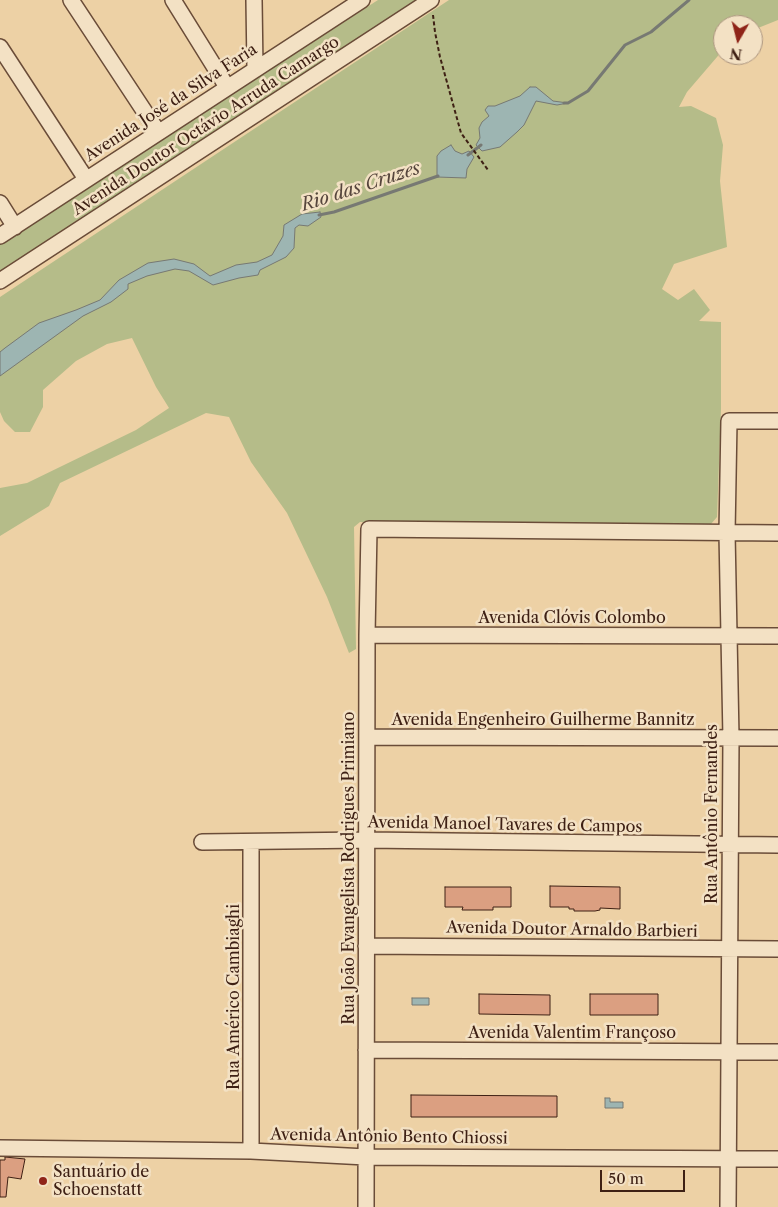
<!DOCTYPE html>
<html>
<head>
<meta charset="utf-8">
<style>
	body { margin:0 }
	#map { position:relative; width:778px; height:1207px; overflow:hidden; background:#edd1a5; font-family:"Libre Caslon Text",serif }
	canvas { display:block }
	.north { position:absolute; left:713px; top:15px; width:50px; height:50px; box-sizing:border-box; background:#f3e1c4; border:1px solid #ab947e; border-radius:50%; rotate:188deg; font-size:14px; font-weight:700; line-height:20px; text-align:center; color:#3e2014 }
	.north::after { content:''; display:block; margin:auto; width:18px; height:22px; background:#8f2418; clip-path:polygon(50% 0,100% 100%,50% 72%,0 100%) }
	.scale { position:absolute; left:600px; top:1170px; width:85px; height:22px; box-sizing:border-box; border:2px solid #3e2014; border-top:0; padding-left:6px; font-size:15px; line-height:18px; white-space:nowrap; color:#3e2014; -webkit-text-stroke:4px #f3e1c4; paint-order:stroke }
</style>
</head>
<body>
<div id="map">
<canvas width="778" height="1207"></canvas>
<div class="north">N</div>
<div class="scale">50 m</div>
</div>
<script>
const context = document.querySelector('canvas').getContext('2d');
context.lineJoin = 'round';
function fill(path, color) { context.fillStyle = color; context.fill(path, 'evenodd'); }
const shape = rows => new Path2D(rows.map(r => 'M' + r).join(''));
function trace(path, color, width, dash) { context.strokeStyle = color; context.lineWidth = width; context.lineCap = dash ? 'butt' : 'round'; context.setLineDash(dash || []); context.stroke(path); }
function label(font, color, halo, rows, align = 'center') {
  context.font = font + ' "Libre Caslon Text",serif'; context.lineWidth = 5; context.setLineDash([]); context.textBaseline = 'middle'; context.strokeStyle = halo; context.fillStyle = color; for (const [text, x, y, turn = 0] of rows) {
    context.save(); context.translate(x, y); context.rotate((+turn || 0) * Math.PI / 180); context.textAlign = isNaN(turn) ? turn : align; if (halo) context.strokeText(text, 0, 0); context.fillText(text, 0, 0); context.restore();
  }
}
fill(shape([
	[378,0,423,0,0,273,0,244],
	[449,0,778,0,778,20,753,30,753,25,723,25,723,50,687,92,679,107,691,106,716,118,723,145,720,181,727,247,674,264,662,289,678,300,694,289,710,310,699,321,721,322,721,409,717,517,711,524,698,525,360,522,354,527,356,649,349,653,327,597,287,513,251,462,229,417,206,413,60,483,49,506,0,536,0,488,27,483,136,430,169,408,156,387,132,338,107,344,76,361,43,390,43,407,30,432,15,432,4,421,0,412,0,297]
]), '#b5bc89');
const water = shape([
	[530,87,536,87,553,101,568,103,557,105,536,101,524,125,517,132,500,147,482,151,476,145,480,138,479,128,482,122,489,116,485,110,488,106,495,106,520,96,530,87],
	[451,145,455,151,462,154,469,151,474,157,467,169,466,178,437,177,437,156,441,151,451,145],
	[320,212,321,217,308,226,299,225,295,228,294,248,286,257,260,270,258,275,239,278,213,285,189,271,175,269,147,276,128,284,128,289,111,302,83,316,0,376,0,352,5,348,39,323,76,310,100,300,119,280,148,263,174,259,194,264,210,276,236,265,257,262,272,255,283,236,284,225,302,214,320,212],
	[412,998,429,998,429,1005,412,1005,412,998],
	[605,1098,610,1098,610,1102,623,1102,623,1108,605,1108,605,1098]
]);
fill(water, '#9db5b2');
trace(water, '#777973', 1);
trace(shape([
	[564,103,568,103,588,91,625,45,651,32,689,0],
	[468,155,481,145],
	[319,215,334,212,438,176]
]), '#777973', 3);
const building = shape([
	[550,886,620,887,620,909,600,908,600,910,595,911,574,911,574,909,569,909,569,907,550,907,550,886],
	[445,887,511,887,511,907,493,907,493,910,462,910,463,907,445,907,445,887],
	[479,994,550,995,550,1015,479,1014,479,994],
	[590,994,658,994,658,1015,590,1015,590,994],
	[411,1095,557,1096,557,1117,411,1117,411,1095],
	[5,1157,25,1159,21,1179,8,1177,6,1197,0,1197,0,1160,5,1160,5,1157]
]);
fill(building, '#db9f81');
trace(building, '#3e2014', 1);
const minor = shape([
	[71,0,158,132],
	[173,0,227,87],
	[254,0,255,69],
	[0,47,86,179],
	[0,203,15,227],
	[0,236,362,0],
	[0,281,431,0],
	[367,635,778,636],
	[368,737,778,738],
	[202,842,366,840,778,845],
	[251,843,251,1151],
	[366,946,778,949],
	[366,1050,778,1052],
	[0,1148,251,1151,366,1157,778,1159],
	[366,1207,367,635,369,529,778,533],
	[728,1207,731,738,727,533,729,421,778,421]
]);
trace(minor, '#6a4c38', 18);
trace(shape([
	[433,15,435,32,440,57,461,133,488,170]
]), '#3e2014', 2, [4, 2.5]);
trace(minor, '#f3e1c4', 15);
for (const [x, y, r, color] of [
	[43,1181,5,"#8f2418"]
]) { const dot = new Path2D(); dot.arc(x, y, r, 0, 2 * Math.PI); context.fillStyle = color; context.fill(dot); trace(dot, '#f3e1c4', 2); }
label('16px', '#3e2014', '#f3e1c4', [
	["Avenida José da Silva Faria",171,103,-33],
	["Avenida Doutor Octávio Arruda Camargo",206,126,-33],
	["Avenida Clóvis Colombo",572,618],
	["Avenida Engenheiro Guilherme Bannitz",543,720],
	["Rua Antônio Fernandes",712,814,-90],
	["Avenida Manoel Tavares de Campos",505,825,1],
	["Rua João Evangelista Rodrigues Primiano",349,868,-90],
	["Avenida Doutor Arnaldo Barbieri",572,930,1],
	["Rua Américo Cambiaghi",234,997,-90],
	["Avenida Valentim Françoso",572,1033],
	["Avenida Antônio Bento Chiossi",389,1137,1]
]);
label('16px', '#3e2014', '#f3e1c4', [
	["Santuário de",53,1172],
	["Schoenstatt",53,1190]
], 'left');
label('italic 18px', '#56453c', '#f3e1c4', [
	["Rio das Cruzes",361,187,-18]
]);
</script>
</body>
</html>
